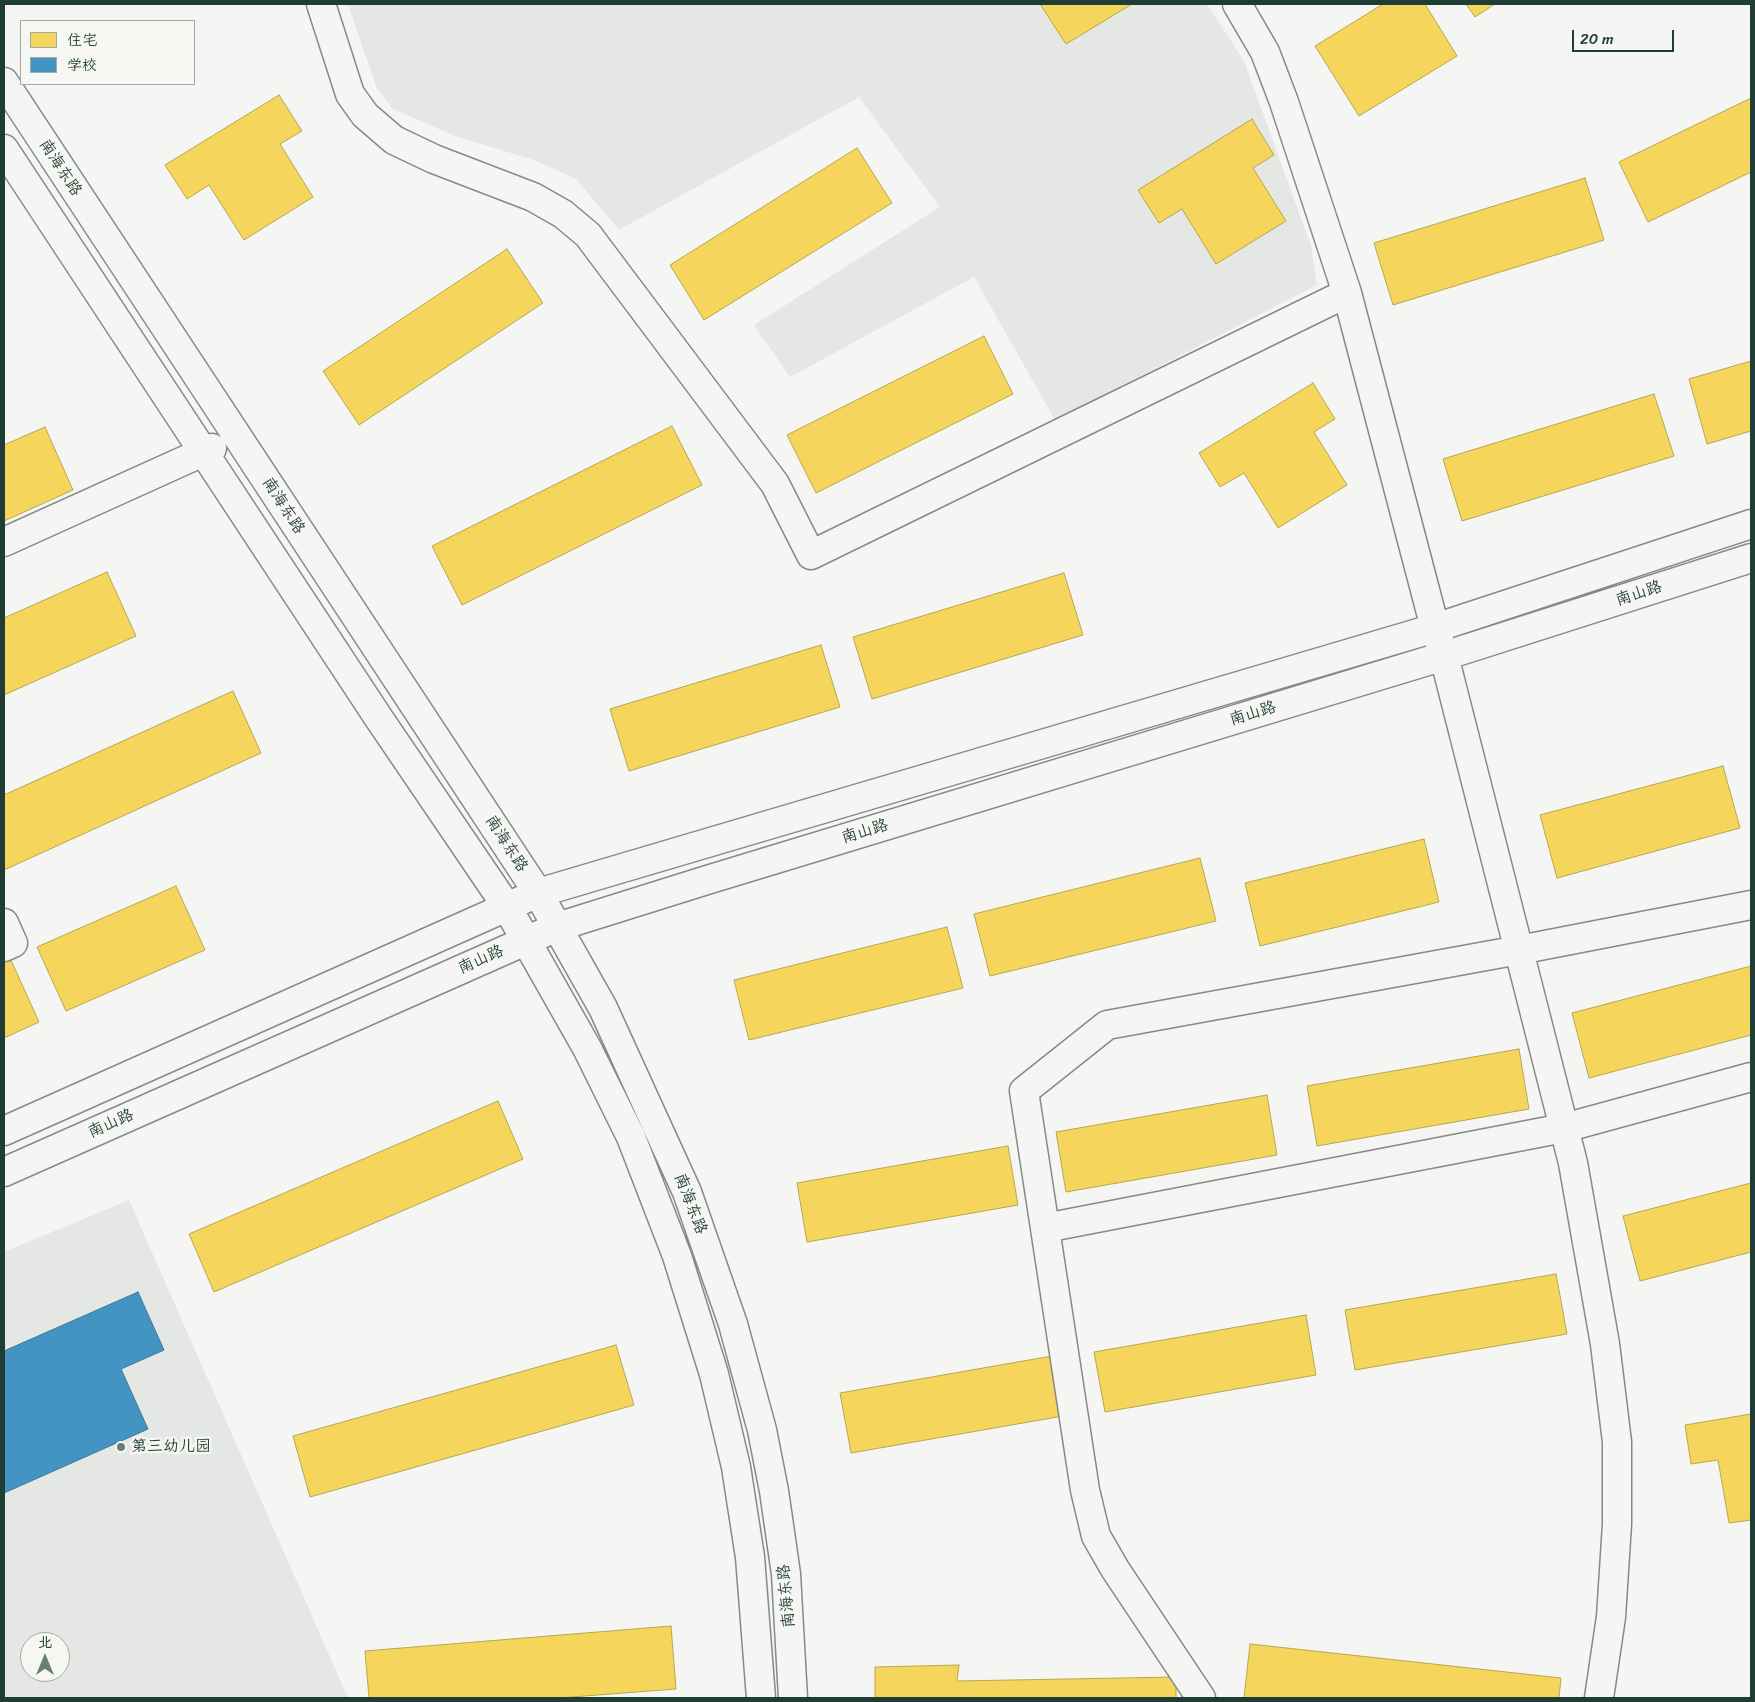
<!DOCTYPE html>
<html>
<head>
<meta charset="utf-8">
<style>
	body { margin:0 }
	#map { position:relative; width:1755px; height:1702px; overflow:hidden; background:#f5f5f3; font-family:Sriracha,"LXGW WenKai TC",sans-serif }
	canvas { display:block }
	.frame { position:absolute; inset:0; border:5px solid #1f3d34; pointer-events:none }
	.legend { position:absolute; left:20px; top:20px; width:175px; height:65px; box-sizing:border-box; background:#f6f6f2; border:1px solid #a0aca6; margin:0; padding:6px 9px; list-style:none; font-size:15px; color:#1f3d34 }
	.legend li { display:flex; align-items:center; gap:10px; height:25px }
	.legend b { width:25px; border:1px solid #a0aca6 }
	.north { position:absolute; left:20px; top:1632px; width:50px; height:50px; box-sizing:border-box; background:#f6f6f2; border:1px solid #a0aca6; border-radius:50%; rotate:0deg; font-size:14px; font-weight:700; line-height:20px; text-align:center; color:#1f3d34 }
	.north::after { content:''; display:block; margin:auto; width:18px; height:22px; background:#6a7d77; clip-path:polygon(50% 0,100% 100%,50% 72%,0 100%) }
	.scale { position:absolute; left:1572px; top:30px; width:102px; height:22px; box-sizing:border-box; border:2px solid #1f3d34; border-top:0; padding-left:6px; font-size:15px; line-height:18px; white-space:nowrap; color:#1f3d34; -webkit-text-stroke:4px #f6f6f2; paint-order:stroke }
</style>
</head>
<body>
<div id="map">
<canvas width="1755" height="1702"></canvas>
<div class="frame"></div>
<ul class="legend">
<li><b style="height:14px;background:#f6d55c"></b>住宅</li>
<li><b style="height:14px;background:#4393c3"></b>学校</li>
</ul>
<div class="north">北</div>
<div class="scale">20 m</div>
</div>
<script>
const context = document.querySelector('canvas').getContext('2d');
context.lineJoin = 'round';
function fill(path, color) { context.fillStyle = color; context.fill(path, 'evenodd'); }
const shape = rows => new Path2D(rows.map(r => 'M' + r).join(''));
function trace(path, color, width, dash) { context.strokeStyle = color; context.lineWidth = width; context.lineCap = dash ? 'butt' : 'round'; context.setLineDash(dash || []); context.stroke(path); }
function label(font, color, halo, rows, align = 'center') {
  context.font = font + ' Sriracha,"LXGW WenKai TC",sans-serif'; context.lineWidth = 5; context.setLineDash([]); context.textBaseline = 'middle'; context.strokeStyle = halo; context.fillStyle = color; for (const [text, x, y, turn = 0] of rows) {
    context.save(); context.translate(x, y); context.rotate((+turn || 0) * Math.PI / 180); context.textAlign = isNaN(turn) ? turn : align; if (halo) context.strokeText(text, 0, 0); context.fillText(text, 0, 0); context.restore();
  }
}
fill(shape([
	[129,1200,348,1698,4,1698,4,1252],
	[30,1642,60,1642,60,1672,30,1672]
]), '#e5e7e4');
fill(shape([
	[348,4,1207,4,1244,61,1311,246,1317,285,1055,420,974,277,790,377,754,325,940,207,859,97,619,230,576,179,531,159,457,137,393,109,377,89]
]), '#e4e7e3');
const homes = shape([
	[1040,4,1132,4,1066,44,1040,4],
	[1383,4,1425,4,1457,56,1359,116,1315,46,1383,4],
	[1466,4,1495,4,1475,17,1466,4],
	[279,95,302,131,280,144,313,197,244,240,209,185,187,199,165,165,279,95],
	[1751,98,1751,172,1648,222,1619,162,1751,98],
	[1252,119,1274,155,1253,168,1286,221,1216,264,1182,209,1159,223,1138,190,1252,119],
	[857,148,892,203,704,320,670,265,857,148],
	[1585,178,1604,240,1393,305,1374,243,1585,178],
	[507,249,543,303,359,425,323,371,507,249],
	[984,336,1013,394,816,493,787,435,984,336],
	[1751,361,1751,431,1707,444,1689,379,1751,361],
	[1313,383,1335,419,1314,432,1347,485,1278,528,1244,473,1220,487,1199,453,1313,383],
	[1654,394,1674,456,1462,521,1443,459,1654,394],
	[672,426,702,485,462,605,432,546,672,426],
	[45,427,73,490,4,521,4,445,45,427],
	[107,572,136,636,4,695,4,618,107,572],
	[1064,573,1083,635,872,699,853,637,1064,573],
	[821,645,840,707,629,771,610,709,821,645],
	[233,691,261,753,4,870,4,795,233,691],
	[1723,766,1740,828,1557,878,1540,815,1723,766],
	[1424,839,1439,902,1260,946,1245,883,1424,839],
	[1200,858,1216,921,990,976,974,914,1200,858],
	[176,886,205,950,66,1011,37,947,176,886],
	[947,927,963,988,749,1040,734,980,947,927],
	[10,958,39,1022,4,1038,4,961,10,958],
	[1751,966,1751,1035,1589,1078,1572,1013,1751,966],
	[1519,1049,1529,1109,1317,1146,1307,1086,1519,1049],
	[1267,1095,1277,1155,1066,1192,1056,1132,1267,1095],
	[498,1101,523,1159,214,1292,189,1234,498,1101],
	[1008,1146,1018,1205,807,1242,797,1183,1008,1146],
	[1751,1183,1751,1252,1640,1281,1623,1216,1751,1183],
	[1556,1274,1567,1334,1355,1370,1345,1310,1556,1274],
	[1306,1315,1316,1375,1105,1412,1094,1352,1306,1315],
	[616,1345,634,1405,310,1497,293,1436,616,1345],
	[1052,1356,1063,1416,851,1453,840,1393,1052,1356],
	[1751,1414,1751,1520,1729,1523,1718,1460,1691,1464,1685,1425,1751,1414],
	[671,1626,676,1689,559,1698,369,1698,365,1651,671,1626],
	[1250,1644,1561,1678,1559,1698,1244,1698,1250,1644],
	[959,1665,957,1681,1176,1677,1176,1698,875,1698,875,1667,959,1665]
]);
fill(homes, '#f6d55c');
trace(homes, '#b6a750', 1);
const schools = shape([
	[138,1292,164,1350,121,1369,148,1429,4,1493,4,1351,138,1292]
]);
fill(schools, '#4393c3');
trace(schools, '#387998', 1);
const minor = shape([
	[321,4,350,94,365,115,394,140,434,159,533,197,563,214,588,235,775,484,811,555,1347,293],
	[1237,4,1265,52,1284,102,1347,293,1435,628,1444,656,1573,1163,1605,1344,1617,1442,1617,1524,1611,1617,1599,1698],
	[4,82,538,893,603,1008,687,1192,733,1324,762,1430,774,1491,786,1574,793,1698],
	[4,149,378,717,507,907,587,1048,631,1137,677,1256,714,1374,736,1467,750,1557,761,1698],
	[4,542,212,448],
	[4,923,13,943,4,947],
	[4,1131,538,893,1435,628,1751,524],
	[4,1172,557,927,707,880,1444,656,1751,558],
	[1045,1228,1564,1128,1751,1077],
	[1201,1698,1115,1569,1096,1536,1085,1490,1024,1091,1107,1025,1519,950,1751,905]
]);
trace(minor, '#858a88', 31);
trace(minor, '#f5f5f3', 28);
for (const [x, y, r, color] of [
	[121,1447,5,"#6a7d77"]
]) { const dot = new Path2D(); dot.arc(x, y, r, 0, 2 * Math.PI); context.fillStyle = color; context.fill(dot); trace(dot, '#f6f6f2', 2); }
label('16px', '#1f3d34', '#f6f6f2', [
	["南海东路",60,168,57],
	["南海东路",283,506,57],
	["南山路",1639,594,-18],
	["南山路",1253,714,-17],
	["南山路",865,832,-17],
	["南海东路",506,844,57],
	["南山路",481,960,-24],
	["南山路",111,1124,-24],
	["南海东路",690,1204,69],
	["南海东路",787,1596,-95]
]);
label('16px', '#1f3d34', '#f6f6f2', [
	["第三幼儿园",131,1447]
], 'left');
</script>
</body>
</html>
